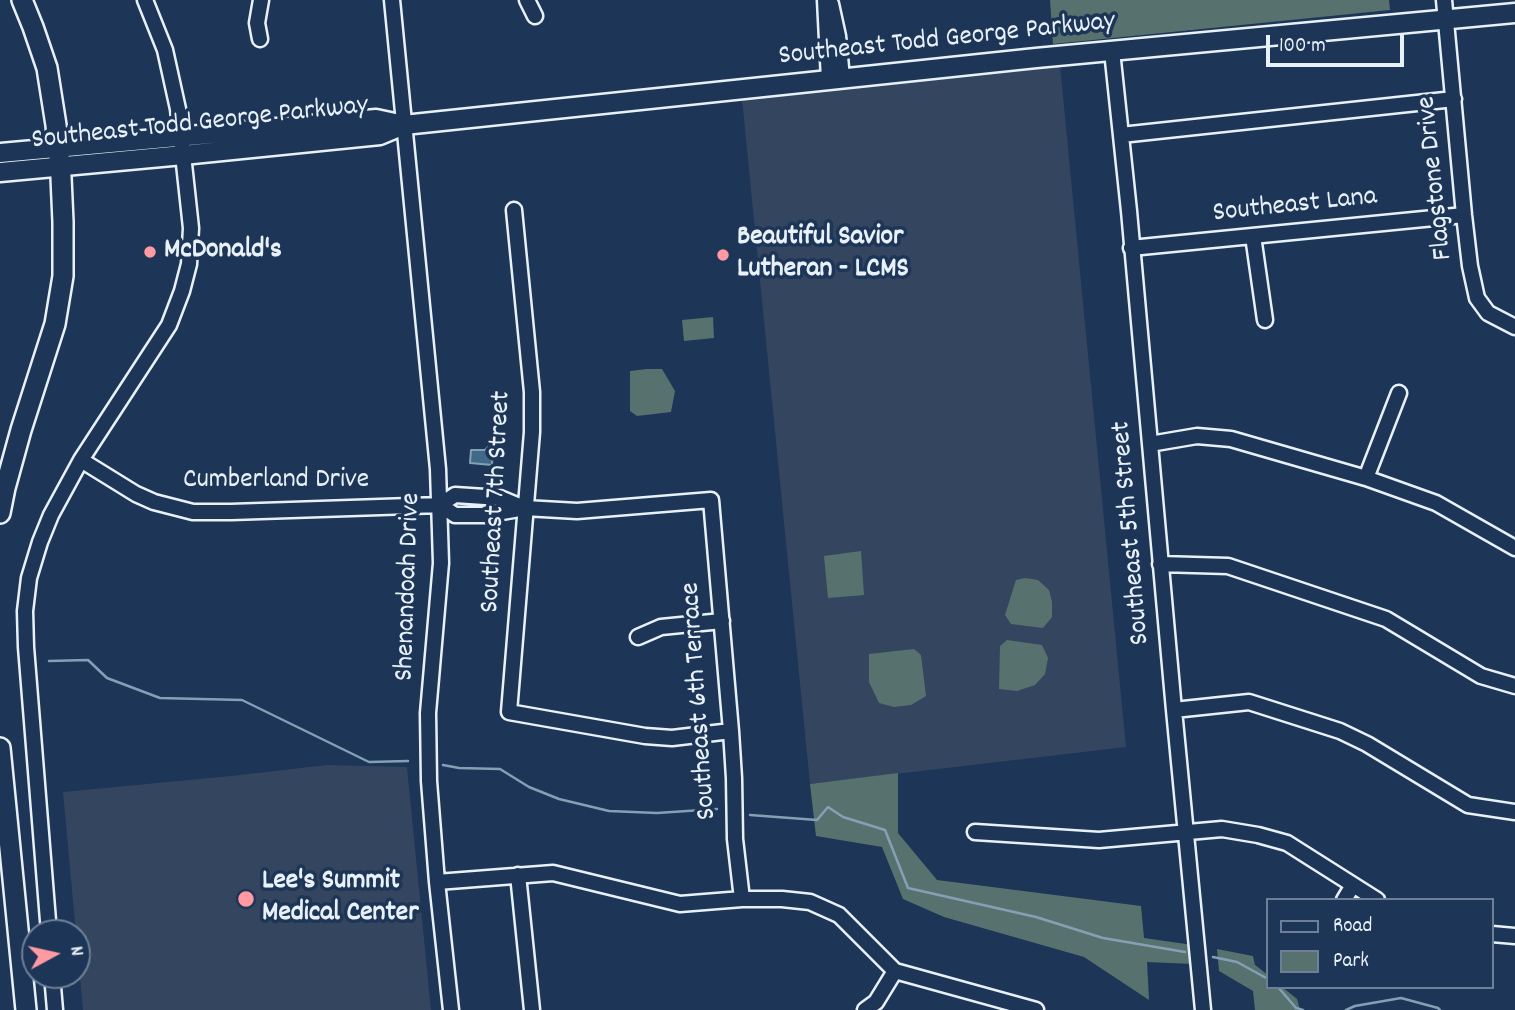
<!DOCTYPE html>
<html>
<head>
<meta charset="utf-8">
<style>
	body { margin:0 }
	#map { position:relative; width:1515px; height:1010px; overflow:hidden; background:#1d3557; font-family:Dekko,sans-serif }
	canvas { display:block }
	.legend { position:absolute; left:1266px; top:898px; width:228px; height:91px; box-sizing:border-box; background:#1d3557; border:2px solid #6e8097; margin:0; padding:9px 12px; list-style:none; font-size:21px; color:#e8f1f8 }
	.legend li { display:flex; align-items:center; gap:14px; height:35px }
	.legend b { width:35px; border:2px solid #6e8097 }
	.north { position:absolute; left:21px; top:919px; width:70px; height:70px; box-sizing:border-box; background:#1d3557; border:2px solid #6e8097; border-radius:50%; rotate:82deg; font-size:19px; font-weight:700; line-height:28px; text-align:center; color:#e8f1f8 }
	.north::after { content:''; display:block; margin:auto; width:24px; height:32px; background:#ff9aa2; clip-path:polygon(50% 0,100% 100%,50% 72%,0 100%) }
	.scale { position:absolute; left:1266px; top:35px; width:138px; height:32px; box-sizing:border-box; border:4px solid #e8f1f8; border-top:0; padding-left:9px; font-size:21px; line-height:24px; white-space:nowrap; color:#e8f1f8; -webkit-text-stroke:5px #1d3557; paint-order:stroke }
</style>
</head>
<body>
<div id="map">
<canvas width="1515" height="1010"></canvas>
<ul class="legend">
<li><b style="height:9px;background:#1d3557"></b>Road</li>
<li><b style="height:19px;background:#57726e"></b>Park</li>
</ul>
<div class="north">N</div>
<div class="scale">100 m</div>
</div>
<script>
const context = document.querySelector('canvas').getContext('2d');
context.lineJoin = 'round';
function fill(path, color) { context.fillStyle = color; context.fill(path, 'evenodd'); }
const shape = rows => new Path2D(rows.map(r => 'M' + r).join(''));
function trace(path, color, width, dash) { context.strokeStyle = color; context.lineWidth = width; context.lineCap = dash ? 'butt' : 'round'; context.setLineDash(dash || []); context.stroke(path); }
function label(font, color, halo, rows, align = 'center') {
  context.font = font + ' Dekko,sans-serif'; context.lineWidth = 7; context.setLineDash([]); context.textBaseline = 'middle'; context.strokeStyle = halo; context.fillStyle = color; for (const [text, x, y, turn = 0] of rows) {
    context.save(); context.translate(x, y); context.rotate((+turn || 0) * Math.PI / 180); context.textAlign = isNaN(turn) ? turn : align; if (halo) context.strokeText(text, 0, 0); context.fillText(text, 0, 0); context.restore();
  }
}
fill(shape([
	[1060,65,1126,747,810,784,742,99],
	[327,765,407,767,431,1010,83,1010,63,792,231,776]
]), '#34455f');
fill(shape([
	[1050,0,1389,0,1390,10,1053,44],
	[713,317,714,338,684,341,682,320],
	[647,369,662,369,675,391,671,412,637,416,630,411,630,371],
	[861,551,864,595,828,598,824,556],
	[1025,578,1038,580,1049,590,1052,602,1052,617,1043,628,1011,624,1005,615,1016,580],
	[1007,640,1042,645,1048,658,1045,674,1035,685,1017,691,999,689,1000,646],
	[914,649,921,655,926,696,911,705,894,707,879,703,869,682,869,654],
	[898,773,898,833,937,880,1141,906,1144,938,1193,945,1193,964,1147,962,1149,1000,1084,957,944,917,903,899,882,847,816,836,810,784],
	[1217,949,1253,956,1255,965,1268,975,1268,987,1282,987,1297,999,1300,1010,1255,1010,1253,991,1219,971]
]), '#57726e');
const water = shape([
	[488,447,493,449,492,465,470,463,471,450,485,450,488,447]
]);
fill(water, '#416a89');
trace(water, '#84a0b5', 2);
trace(shape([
	[49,661,88,660,107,678,160,698,242,700,369,762,408,761],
	[443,765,459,768,500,769,529,787,559,799,609,811,657,813,717,809],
	[750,815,817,820,828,807,843,817,885,830,908,888,1036,917,1103,938,1185,952],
	[1213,957,1237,962,1268,979],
	[1278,987,1296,1008,1303,1010],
	[1346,1010,1355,1006,1401,998,1438,1008,1440,1010]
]), '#84a0b5', 2.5);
const minor = shape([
	[392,0,438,469,441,563,428,713,429,781,437,882,451,1010],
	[527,0,535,16],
	[825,0,829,80],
	[1444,0,1464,215,1470,266,1477,298,1488,313,1515,327],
	[831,4,838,36,842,78],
	[260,39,257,23,261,0],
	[1112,51,1129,211,1174,710,1203,1010],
	[1121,135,1454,99],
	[514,210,532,392,532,432,509,712,645,736,672,738,731,731],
	[1253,236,1265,320],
	[1131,248,1464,215],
	[1150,444,1197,436,1231,439,1366,478,1436,503,1515,548],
	[81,460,136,494,154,502,193,512,231,512,440,505,455,495,500,498,524,508],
	[1366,478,1399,393],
	[440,505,455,515,485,515,525,508,577,511,711,500,731,731,734,778,735,839,742,899],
	[1160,564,1228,566,1386,619,1481,676,1515,686],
	[638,637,661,627,722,621],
	[1174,710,1249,702,1340,731,1367,744,1468,805,1515,812],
	[975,832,1099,840,1222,829,1258,835,1287,843,1377,900],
	[518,875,532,1010],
	[437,882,553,873,680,904,742,899,782,899,810,902,839,915,895,971,1036,1010],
	[1344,900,1353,885],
	[49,933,26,647,25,611,29,578,40,542,51,515,81,460,169,325,182,291,189,264,191,228,178,109,165,50,145,0],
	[1492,934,1515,936],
	[52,975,55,1010],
	[865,1010,876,1002,895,971]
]);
const major = shape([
	[0,153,376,119,404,125],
	[0,172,183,155,380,135,404,125,829,80,1036,58,1515,13]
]);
const highway = shape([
	[0,513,5,488,21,430,55,324,63,276,63,222,61,177,56,125,47,68,33,27,22,0],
	[0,748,26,1010]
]);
trace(minor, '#e8f1f8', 19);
trace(major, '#e8f1f8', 23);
trace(highway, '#e8f1f8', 24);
trace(minor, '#1d3557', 14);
trace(major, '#1d3557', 18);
trace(highway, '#1d3557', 19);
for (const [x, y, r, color] of [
	[150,252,7,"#ff9aa2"],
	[723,255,7,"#ff9aa2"],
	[246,899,9,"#ff9aa2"]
]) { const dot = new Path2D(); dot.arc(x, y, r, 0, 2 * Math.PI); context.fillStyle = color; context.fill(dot); trace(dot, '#1d3557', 2.5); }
label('28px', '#e8f1f8', '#1d3557', [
	["Southeast Todd George Parkway",947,41,-6],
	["Southeast Todd George Parkway",200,125,-6],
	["Flagstone Drive",1437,178,-96],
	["Southeast Lana",1295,207,-6],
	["Cumberland Drive",276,482],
	["Southeast 7th Street",498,502,-87],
	["Southeast 5th Street",1133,533,-95],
	["Shenandoah Drive",410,587,-88],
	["Southeast 6th Terrace",701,701,-94]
]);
label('bold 28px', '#e8f1f8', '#1d3557', [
	["Beautiful Savior",737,239],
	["Lutheran - LCMS",737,271],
	["McDonald's",164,252],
	["Lee's Summit",262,883],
	["Medical Center",262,915]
], 'left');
</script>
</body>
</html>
